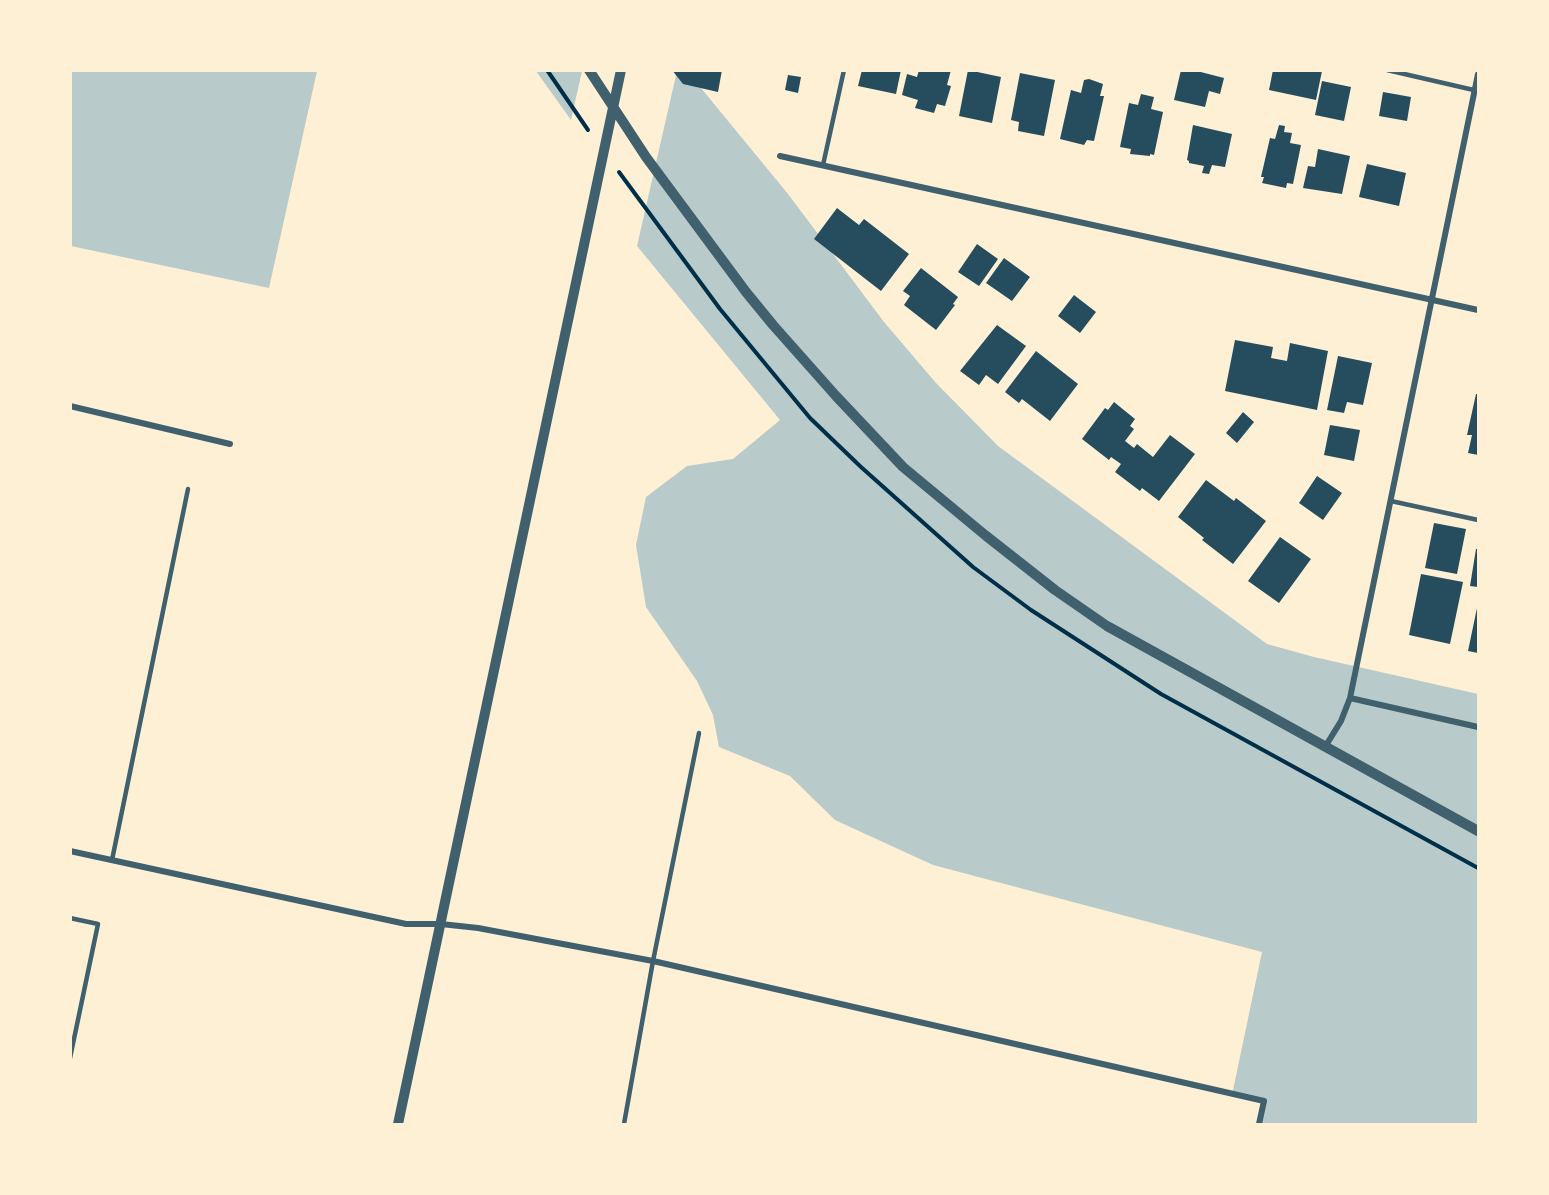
<!DOCTYPE html>
<html>
<head>
<meta charset="utf-8">
<style>
	body { margin:0 }
	#map { position:relative; width:1549px; height:1195px; overflow:hidden; background:#fdf0d5; font-family:"PT Sans Narrow",sans-serif }
	canvas { display:block }
	.frame { position:absolute; inset:0; border:72px solid #fdf0d5; pointer-events:none }
</style>
</head>
<body>
<div id="map">
<canvas width="1549" height="1195"></canvas>
<div class="frame"></div>
</div>
<script>
const context = document.querySelector('canvas').getContext('2d');
context.lineJoin = 'round';
function fill(path, color) { context.fillStyle = color; context.fill(path, 'evenodd'); }
const shape = rows => new Path2D(rows.map(r => 'M' + r).join(''));
function trace(path, color, width, dash) { context.strokeStyle = color; context.lineWidth = width; context.lineCap = dash ? 'butt' : 'round'; context.setLineDash(dash || []); context.stroke(path); }
fill(shape([
	[71,70,317,71,269,288,71,246],
	[536,71,582,71,571,120],
	[677,71,687,71,788,194,884,322,936,383,998,446,1267,644,1314,657,1478,694,1478,1124,1259,1124,1263,1101,1232,1095,1262,952,933,865,835,820,790,776,719,747,713,715,697,681,646,607,636,545,646,497,687,466,733,459,780,420,637,246]
]), '#b9caca');
fill(shape([
	[672,70,722,70,718,92,683,84],
	[862,70,901,70,896,94,858,86],
	[919,70,951,70,947,85,951,86,945,106,937,104,934,113,915,108,918,100,902,95,907,74,917,77],
	[968,70,1001,77,992,123,959,116],
	[1181,70,1193,70,1224,78,1220,94,1209,91,1205,107,1174,100],
	[1273,70,1322,71,1316,100,1269,90],
	[1020,73,1055,80,1044,136,1018,131,1019,122,1011,120],
	[788,75,801,77,798,93,785,90],
	[1089,79,1103,84,1100,96,1104,96,1094,141,1087,140,1084,145,1060,139,1071,90,1081,93,1084,80],
	[1322,81,1351,87,1344,121,1315,115],
	[1383,92,1411,97,1407,121,1379,116],
	[1141,94,1154,97,1151,109,1163,112,1154,155,1150,154,1150,156,1130,154,1131,149,1120,147,1129,103,1138,105],
	[1193,125,1232,134,1225,167,1212,165,1209,174,1202,173,1204,166,1189,163,1189,161,1187,160],
	[1279,125,1285,126,1284,132,1292,133,1290,143,1301,145,1293,184,1287,183,1286,188,1262,183,1264,177,1261,177,1270,138,1275,139],
	[1318,149,1350,156,1342,194,1303,188,1308,166,1315,167],
	[1367,164,1406,173,1399,206,1359,197],
	[837,208,859,225,864,219,909,254,881,291,814,239],
	[977,244,998,259,979,286,958,272],
	[1004,258,1030,277,1012,301,986,283],
	[921,268,958,297,953,304,955,305,936,330,904,305,910,296,903,291],
	[1074,295,1096,312,1080,333,1058,316],
	[997,325,1026,346,998,384,986,375,979,385,960,371],
	[1235,340,1273,347,1271,358,1287,361,1290,343,1328,351,1317,410,1225,391],
	[1036,351,1078,384,1050,421,1022,399,1019,403,1005,392],
	[1338,356,1372,363,1363,405,1347,402,1344,413,1327,410],
	[1476,394,1478,394,1478,455,1468,453,1472,435,1467,435],
	[1114,402,1135,419,1130,426,1134,429,1125,441,1134,448,1137,444,1153,457,1170,435,1195,454,1159,501,1142,488,1140,491,1115,472,1121,464,1111,457,1109,460,1082,439,1105,408,1108,410],
	[1243,412,1254,422,1237,443,1226,433],
	[1330,425,1360,430,1354,461,1324,455],
	[1317,476,1342,493,1323,520,1299,503],
	[1206,480,1234,501,1236,498,1266,521,1233,564,1202,540,1204,538,1178,517],
	[1434,523,1466,529,1457,574,1425,568],
	[1280,537,1311,559,1279,603,1248,581],
	[1476,549,1478,549,1478,587,1470,586],
	[1421,574,1463,582,1450,644,1409,635],
	[1477,608,1478,608,1478,653,1468,651]
]), '#264d5e');
trace(shape([
	[547,70,588,130],
	[619,172,720,309,810,418,861,467,973,567,1031,610,1161,694,1478,868]
]), '#003049', 4);
trace(shape([
	[1387,70,1478,91],
	[823,165,844,70],
	[1391,501,1478,520],
	[112,860,188,489],
	[70,918,98,924,70,1058],
	[624,1124,653,961,699,733]
]), '#3f606c', 4.5);
trace(shape([
	[780,156,1478,310],
	[70,406,230,444],
	[1350,698,1478,727],
	[1325,747,1341,721,1350,698,1478,74],
	[70,851,406,924,441,924,478,928,653,961,1264,1101,1259,1124]
]), '#3f606c', 6);
trace(shape([
	[589,70,646,157,746,292,773,325,836,396,903,467,985,535,1055,590,1107,626,1478,831],
	[398,1124,621,70]
]), '#3f606c', 10);
</script>
</body>
</html>
